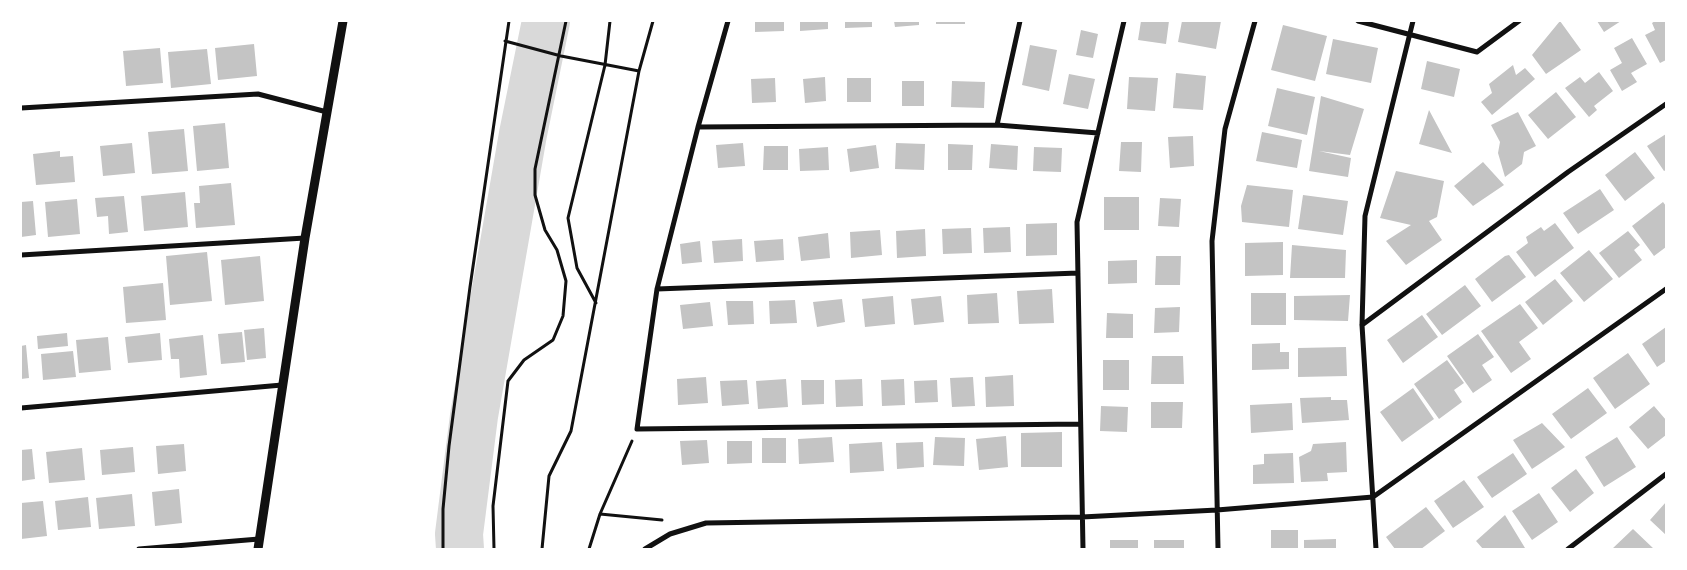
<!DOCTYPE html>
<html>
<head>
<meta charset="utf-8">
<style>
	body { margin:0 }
	#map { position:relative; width:1687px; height:570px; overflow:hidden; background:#fff; font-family:"Noto Sans",sans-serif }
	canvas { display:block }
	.frame { position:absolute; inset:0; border:22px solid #fff; pointer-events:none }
</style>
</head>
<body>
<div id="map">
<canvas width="1687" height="570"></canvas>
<div class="frame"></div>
</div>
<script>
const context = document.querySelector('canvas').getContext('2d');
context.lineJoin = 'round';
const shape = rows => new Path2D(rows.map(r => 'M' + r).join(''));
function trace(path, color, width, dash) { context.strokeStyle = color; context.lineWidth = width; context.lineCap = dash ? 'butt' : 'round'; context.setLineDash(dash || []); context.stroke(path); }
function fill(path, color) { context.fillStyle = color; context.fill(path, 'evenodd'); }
trace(shape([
	[460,549,459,534,474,416,523,134,546,21]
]), '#d9d9d9', 48);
fill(shape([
	[755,21,784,21,784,31,755,32],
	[800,21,828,21,828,29,800,31],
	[845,21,872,21,872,27,845,28],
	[894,21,919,21,919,25,895,27],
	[936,21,965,21,965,24,936,24],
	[1141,21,1169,21,1166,44,1138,40],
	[1182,21,1221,21,1216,49,1178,42],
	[1560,21,1581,50,1546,74,1532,55],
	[1597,21,1621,21,1604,32],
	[1655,21,1666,21,1666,60,1660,63,1645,35,1655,30,1652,23],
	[1283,25,1327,36,1315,81,1271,70],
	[1081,30,1098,34,1093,58,1076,55],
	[1632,38,1647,64,1631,73,1637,82,1622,91,1610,70,1622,63,1614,48],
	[1333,39,1378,48,1371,83,1326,74],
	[254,44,257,76,218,80,215,48],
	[1030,45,1057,50,1049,91,1022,85],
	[160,48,163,83,126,86,123,51],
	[207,49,211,84,171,88,168,52],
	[1427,61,1460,69,1454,97,1421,89],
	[1513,65,1516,75,1525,68,1535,79,1492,115,1481,102,1492,93,1489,84],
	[1599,72,1613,91,1594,106,1597,110,1589,117,1565,88,1580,77,1585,83],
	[1176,73,1206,76,1203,110,1173,108],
	[1069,74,1095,79,1088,109,1063,104],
	[825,77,826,101,805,103,803,79],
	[1129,77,1158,78,1155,111,1127,109],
	[775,78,776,102,752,103,751,79],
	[847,78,871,78,871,102,847,102],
	[902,81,924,81,924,106,902,106],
	[952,81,985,82,984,108,951,107],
	[1277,88,1315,97,1307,135,1268,126],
	[1556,92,1576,117,1548,139,1528,115],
	[1321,96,1364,109,1350,155,1319,151,1351,158,1348,177,1309,171],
	[1429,110,1452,153,1419,144],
	[1518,112,1536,146,1524,152,1522,164,1505,177,1498,153,1500,142,1491,125],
	[225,123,229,168,197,171,193,126],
	[184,129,188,171,152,174,148,132],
	[1262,132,1302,140,1297,168,1256,161],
	[1666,134,1666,170,1664,171,1647,146],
	[1193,136,1194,166,1170,168,1168,137],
	[1121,142,1142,142,1141,172,1119,171],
	[132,143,135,173,103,176,100,146],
	[743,143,745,166,718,168,716,145],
	[896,143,925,144,924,170,895,169],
	[948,144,973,145,972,170,948,170],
	[991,144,1018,146,1017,170,989,168],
	[876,145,879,168,850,172,847,149],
	[764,146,788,146,788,170,763,170],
	[828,147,829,170,800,171,799,149],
	[1034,147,1062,148,1061,172,1033,171],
	[60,151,60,157,73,156,75,182,36,185,33,154],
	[1635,152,1655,178,1625,201,1605,175],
	[1483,162,1504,185,1473,206,1454,186],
	[1396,171,1444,181,1437,217,1429,221,1442,240,1406,265,1386,241,1411,225,1380,218],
	[231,183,235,225,196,228,194,203,200,203,199,186],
	[1247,185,1293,190,1289,227,1242,222,1241,206],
	[1600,189,1614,210,1578,234,1563,213],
	[185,192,188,227,144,231,141,196],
	[1303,195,1348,201,1343,235,1298,229],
	[124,196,128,232,109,234,108,216,97,217,95,198],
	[1104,197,1139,197,1139,230,1104,230],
	[1160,198,1181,199,1179,227,1158,226],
	[77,199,80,234,48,237,45,202],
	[33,201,36,235,21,237,21,202],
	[1663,202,1666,206,1666,247,1654,256,1632,226],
	[1057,223,1057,255,1026,256,1026,224],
	[1555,223,1574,248,1535,277,1516,252,1528,243,1526,237,1541,227,1544,231],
	[1010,227,1011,252,984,253,983,228],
	[971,228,972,253,943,254,942,229],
	[925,229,926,256,897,258,896,231],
	[880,230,882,255,851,258,850,232],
	[1628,231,1640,245,1634,250,1642,260,1619,278,1599,253],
	[828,233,830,258,801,261,798,237],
	[742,239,743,261,714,263,712,241],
	[783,239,784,260,756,262,754,241],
	[700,241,702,262,682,264,680,244],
	[1283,242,1283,275,1245,276,1245,243],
	[1292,245,1346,250,1345,278,1290,278],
	[1589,250,1613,279,1584,302,1560,273],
	[207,252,212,301,170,305,166,256],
	[1509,255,1526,277,1492,302,1475,279,1505,256],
	[260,256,264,301,225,305,221,260],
	[1156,256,1181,256,1180,285,1155,285],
	[1137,260,1137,283,1108,284,1108,261],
	[1555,279,1573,301,1543,325,1525,302],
	[163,283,166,320,126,323,123,287],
	[1465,285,1481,306,1442,335,1426,314],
	[1052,289,1054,323,1019,324,1017,291],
	[997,293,999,323,968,324,967,295],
	[1251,293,1286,293,1286,325,1251,325],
	[1350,295,1348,321,1294,320,1294,296],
	[893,296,895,324,865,327,862,299],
	[941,296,944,322,914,325,911,299],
	[842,299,845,322,817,327,813,302],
	[795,300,797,323,770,324,769,301],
	[726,301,753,301,754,324,728,325],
	[710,302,713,326,683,329,680,305],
	[1520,304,1538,328,1519,342,1531,359,1511,373,1481,331],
	[1180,307,1179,332,1154,333,1155,308],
	[1107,313,1133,314,1133,338,1106,338],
	[1422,315,1438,337,1403,363,1387,340],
	[1666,327,1666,361,1657,367,1642,344],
	[264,328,266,358,247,360,244,330],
	[242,332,245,362,221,364,218,334],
	[67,333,68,346,38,349,37,336],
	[160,333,162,360,128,363,125,337],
	[1478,334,1494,357,1482,365,1492,380,1473,393,1447,356],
	[203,335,207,375,180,378,179,359,171,359,169,339],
	[108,337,111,370,79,373,76,340],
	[1280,343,1280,352,1289,352,1289,369,1252,370,1252,344],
	[26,345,29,378,21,379,21,346],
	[1346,347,1347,376,1298,377,1298,348],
	[73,351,76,377,43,380,41,354],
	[1628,353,1650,384,1615,409,1593,378],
	[1152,356,1183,356,1184,384,1151,384],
	[1103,360,1129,360,1129,390,1103,390],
	[1447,360,1464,383,1454,390,1462,402,1439,419,1414,384],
	[1013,375,1014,406,986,407,985,377],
	[706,377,708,403,678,405,677,379],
	[973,377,975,406,952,407,950,378],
	[786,379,788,407,758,409,756,381],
	[862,379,863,406,836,407,835,380],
	[904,379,905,405,882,406,881,380],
	[747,380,749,404,722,406,720,381],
	[801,380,824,380,824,404,802,405],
	[937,380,938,402,915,403,914,381],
	[1413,388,1434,419,1402,442,1380,412],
	[1588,388,1607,413,1571,439,1552,414],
	[1331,397,1331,400,1347,400,1349,420,1302,423,1300,398],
	[1151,402,1183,402,1182,428,1151,428],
	[1292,403,1293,430,1251,433,1250,405],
	[1101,406,1128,407,1127,432,1100,431],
	[1654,406,1666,420,1666,435,1648,449,1629,427],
	[1542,423,1565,447,1532,469,1513,440],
	[1062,432,1062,467,1021,467,1021,433],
	[1006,436,1008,467,979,470,976,439],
	[832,437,834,462,799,464,798,439],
	[935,437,965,438,964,466,933,465],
	[1617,437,1636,467,1604,487,1585,457],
	[762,438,786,438,786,463,762,463],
	[707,440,709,463,682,465,680,441],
	[727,441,752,441,752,463,727,464],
	[882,442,884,471,850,473,849,444],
	[923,442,924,467,897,469,896,443],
	[1346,442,1347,472,1327,473,1328,481,1301,482,1299,457,1311,451,1313,444],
	[184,444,186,471,158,474,156,446],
	[133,447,135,472,102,475,100,450],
	[82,448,85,480,49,483,46,452],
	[32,449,35,479,21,481,21,450],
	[1293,453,1294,483,1253,484,1253,465,1264,464,1264,454],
	[1513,453,1527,474,1492,498,1477,477],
	[1576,469,1594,493,1570,512,1551,488],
	[1464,480,1484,507,1453,528,1434,501],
	[179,489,182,523,155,526,152,492],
	[1539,493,1558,522,1532,540,1512,511],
	[132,494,135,526,99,529,96,498],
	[88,497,91,527,58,530,55,501],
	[43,501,47,536,21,539,21,503],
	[1666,502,1666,535,1650,520],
	[1426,507,1445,531,1421,549,1395,549,1386,537],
	[1505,515,1525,548,1483,549,1476,541],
	[1633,529,1654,549,1612,549],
	[1271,530,1298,530,1298,549,1271,549],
	[1336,539,1336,549,1304,549,1304,540],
	[1110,540,1138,540,1138,549,1110,549],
	[1154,540,1184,540,1184,549,1154,549]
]), '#c4c4c4');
trace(shape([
	[505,41,561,56,639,71],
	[596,303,577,268,568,218,605,65,610,21],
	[632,441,600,514,662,520],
	[443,549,443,509,449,446,470,287,509,21],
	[494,549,493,506,508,381,524,360,553,340,563,316,566,281,557,250,545,230,535,195,535,169,566,21],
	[542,549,549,476,571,431,639,71,653,21],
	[589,549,600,514]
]), '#111', 3);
trace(shape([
	[728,21,698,127,657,289,637,429,1080,424],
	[1358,21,1477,52,1519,21],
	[21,108,258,94,327,112],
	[997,125,1020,21],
	[698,127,997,125,1098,133],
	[21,255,305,238],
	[657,289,1078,273],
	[1362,325,1568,172,1666,104],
	[21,408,282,385],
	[139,549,259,539],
	[645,549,670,534,706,523,1082,517,1217,510,1373,497,1666,289],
	[1083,549,1077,222,1124,21],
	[1218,549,1212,241,1225,129,1255,21],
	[1376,549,1362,325,1365,216,1413,21],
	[1568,549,1666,474]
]), '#111', 5);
trace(shape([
	[258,549,305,238,343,21]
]), '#111', 9);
</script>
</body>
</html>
